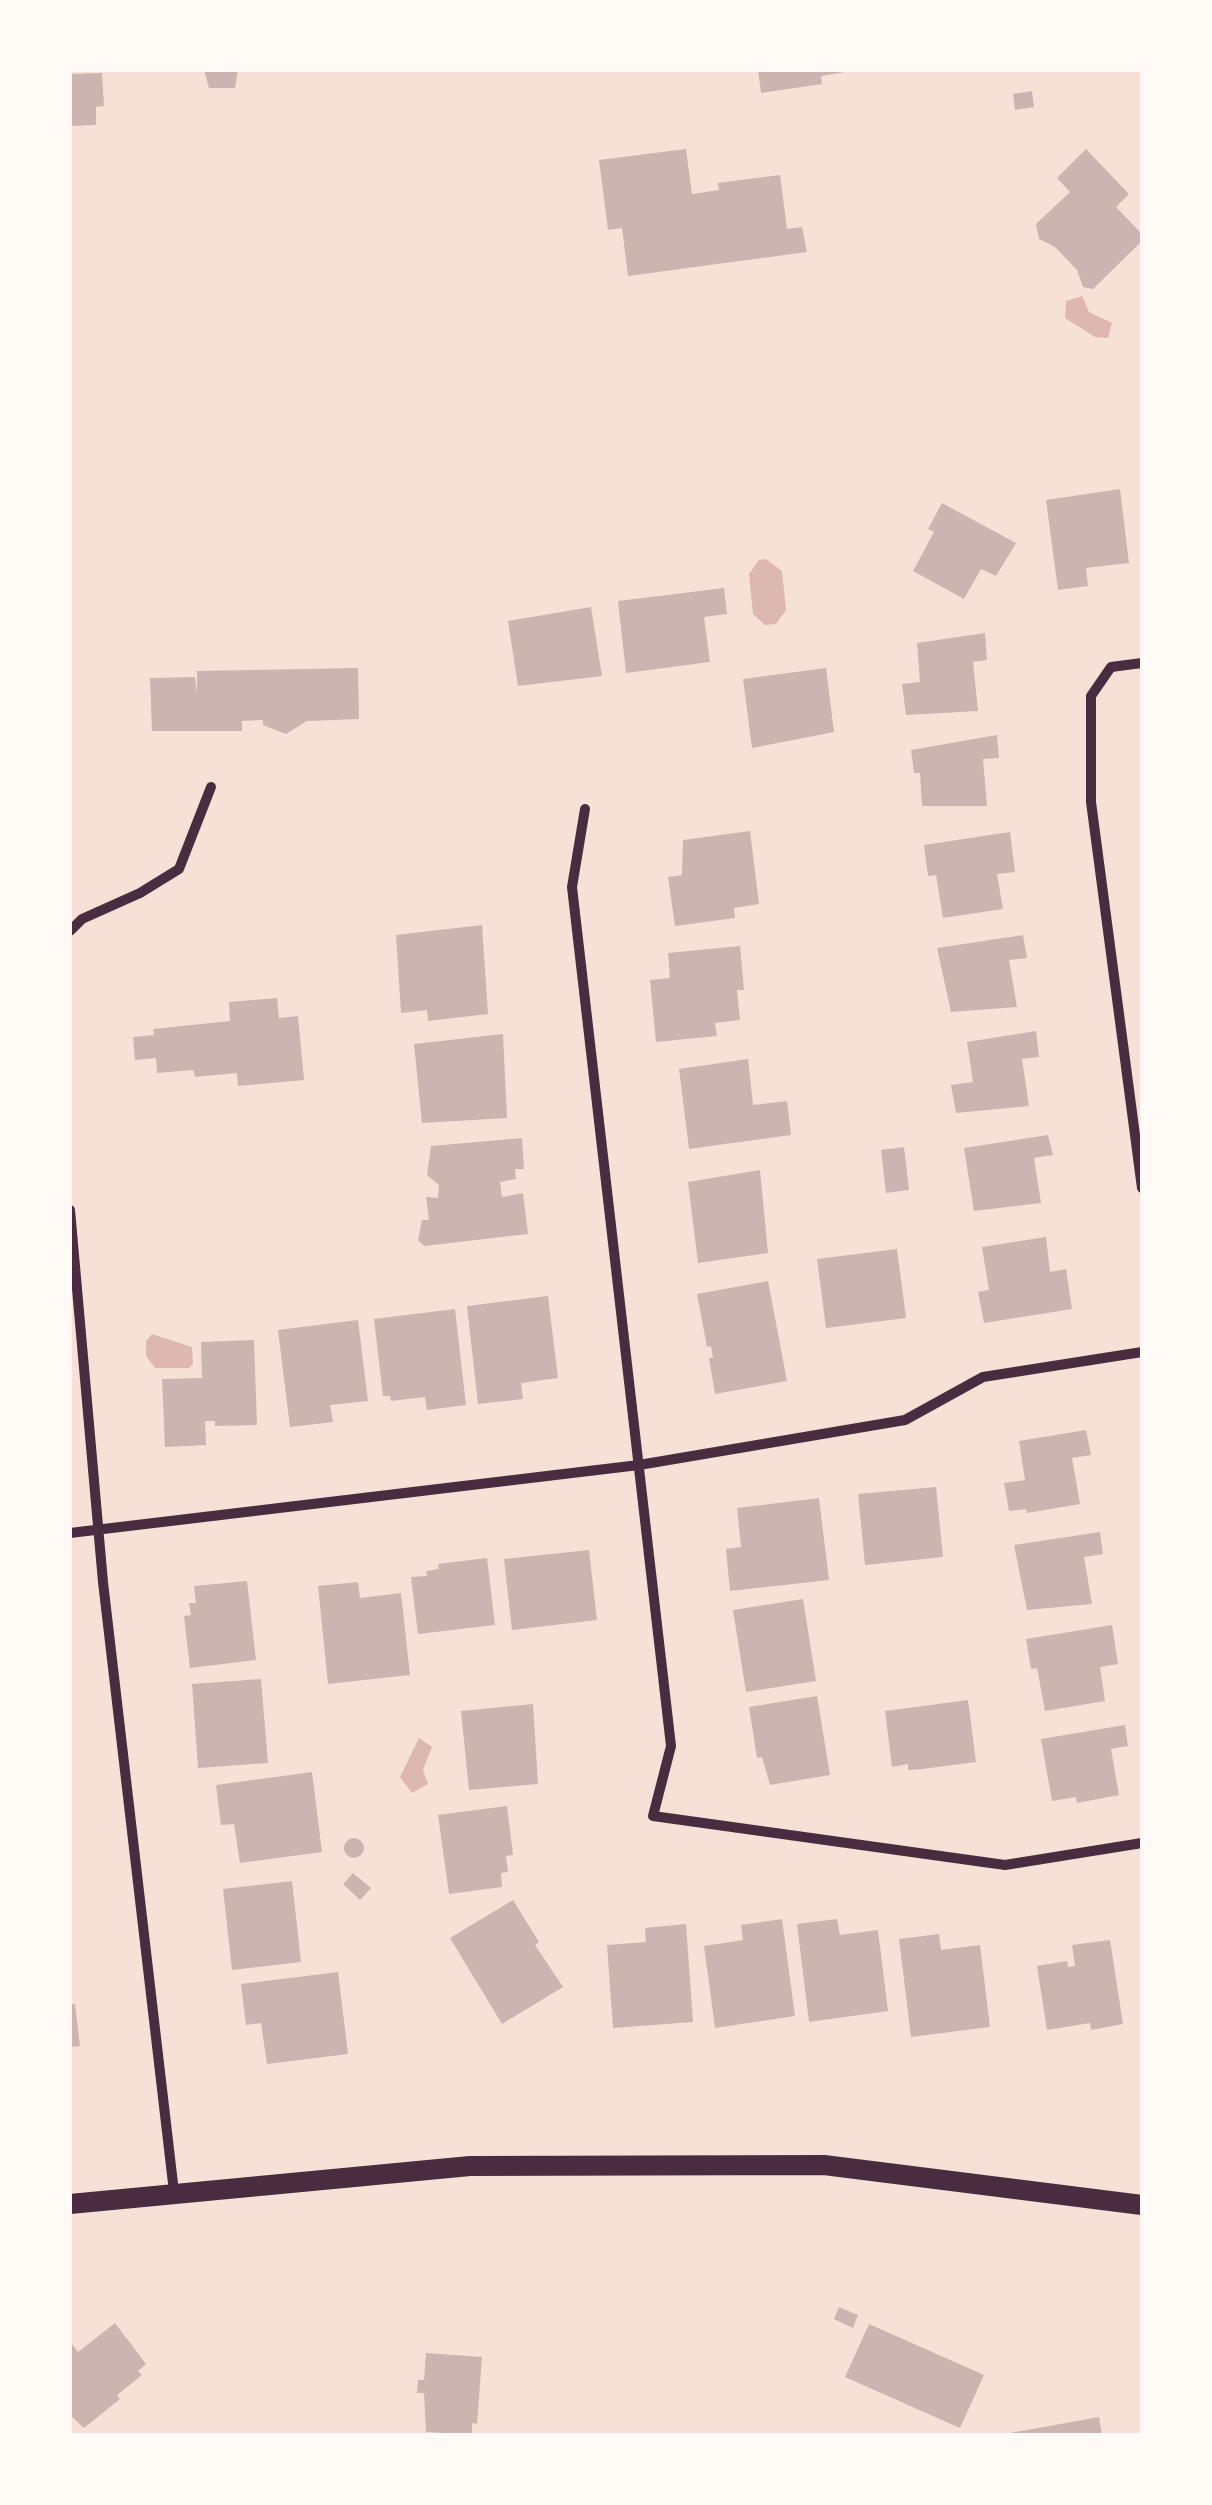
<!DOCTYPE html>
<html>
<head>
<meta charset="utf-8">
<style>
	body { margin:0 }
	#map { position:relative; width:1212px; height:2505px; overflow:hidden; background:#f7e1d7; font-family:Quicksand,sans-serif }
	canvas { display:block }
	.frame { position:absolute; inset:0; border:72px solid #fffaf5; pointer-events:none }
</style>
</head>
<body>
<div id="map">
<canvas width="1212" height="2505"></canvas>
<div class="frame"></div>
</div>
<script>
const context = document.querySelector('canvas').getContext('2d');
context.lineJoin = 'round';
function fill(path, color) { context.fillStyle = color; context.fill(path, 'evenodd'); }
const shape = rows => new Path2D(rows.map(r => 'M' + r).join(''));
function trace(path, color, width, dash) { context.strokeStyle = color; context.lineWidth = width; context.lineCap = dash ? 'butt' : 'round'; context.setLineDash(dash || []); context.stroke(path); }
fill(shape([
	[1082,296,1089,312,1112,323,1108,338,1095,337,1065,318,1066,301],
	[766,559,782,571,786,610,776,624,765,625,753,614,749,574,759,560],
	[152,1334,192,1347,193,1364,189,1368,155,1368,146,1356,146,1341],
	[419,1738,432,1747,423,1770,428,1784,412,1793,400,1777]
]), '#dcb8b0');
fill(shape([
	[204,70,238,70,235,88,209,88],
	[758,70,845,70,845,72,821,76,822,84,761,93],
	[102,73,104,106,96,107,96,125,70,126,70,74],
	[1032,91,1034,107,1015,110,1013,94],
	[686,149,692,194,719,190,718,183,780,175,787,229,802,227,807,252,628,276,622,228,608,230,599,160],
	[1086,149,1129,194,1116,207,1142,234,1142,241,1093,289,1083,287,1077,270,1055,247,1039,239,1036,224,1070,192,1057,178],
	[1120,489,1129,563,1086,568,1088,586,1058,590,1046,500],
	[942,503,1016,543,996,576,981,569,964,599,913,571,934,532,928,529],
	[724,588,727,614,704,617,710,662,626,673,618,601],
	[591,607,602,676,518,686,508,621],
	[985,633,987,660,973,662,978,711,906,715,902,684,920,682,917,643],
	[358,668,359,719,307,721,286,734,263,725,263,720,242,721,242,731,152,731,150,678,195,677,197,695,197,671],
	[826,668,834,732,752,748,743,679],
	[997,735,999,758,983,759,987,806,922,806,920,773,914,773,911,750],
	[750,831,759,904,734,908,735,918,675,926,668,877,682,875,683,840],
	[1010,832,1015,872,997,874,1003,909,943,918,936,875,928,876,924,845],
	[482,925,488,1014,428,1021,427,1010,401,1013,396,935],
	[1023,935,1027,958,1009,960,1017,1007,951,1012,937,948],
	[740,946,744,990,737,990,740,1020,715,1023,717,1036,656,1042,650,980,670,978,668,953],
	[277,998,279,1018,298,1016,304,1080,238,1086,237,1073,195,1077,193,1070,157,1073,156,1058,135,1060,133,1037,154,1035,153,1029,230,1021,229,1002],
	[1036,1031,1039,1057,1022,1059,1029,1106,956,1113,951,1085,973,1082,967,1042],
	[503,1034,507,1118,422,1123,414,1044],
	[748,1059,753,1105,787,1101,791,1135,689,1149,679,1069],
	[1048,1135,1053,1155,1034,1158,1041,1203,974,1211,964,1148],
	[522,1138,524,1169,515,1169,516,1179,500,1182,502,1197,523,1193,528,1234,424,1246,418,1240,422,1220,429,1220,426,1197,438,1198,439,1185,427,1175,431,1146],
	[904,1147,909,1190,886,1193,881,1150],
	[760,1170,768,1253,698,1263,688,1182],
	[1046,1237,1050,1272,1066,1269,1072,1309,984,1323,978,1292,989,1290,982,1247],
	[897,1249,906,1318,826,1328,817,1259],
	[768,1281,787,1381,715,1394,709,1358,713,1358,711,1346,707,1347,697,1294],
	[548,1296,558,1378,521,1383,523,1399,478,1404,467,1306],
	[455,1309,466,1405,427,1410,425,1397,391,1401,390,1396,383,1396,374,1319],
	[358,1320,368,1401,330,1405,333,1422,290,1427,278,1330],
	[254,1340,257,1425,215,1426,215,1421,205,1421,206,1445,165,1447,162,1379,202,1378,201,1342],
	[1086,1430,1091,1455,1072,1458,1080,1504,1027,1513,1026,1509,1009,1511,1004,1483,1025,1480,1019,1441],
	[936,1487,943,1557,865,1565,858,1494],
	[819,1498,829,1580,730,1591,726,1549,741,1547,737,1508],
	[1100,1532,1103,1554,1084,1557,1092,1604,1027,1610,1014,1545],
	[589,1550,597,1620,512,1630,504,1559],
	[487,1558,495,1625,418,1634,411,1577,427,1576,426,1571,439,1569,438,1564],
	[247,1581,256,1660,190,1668,184,1616,191,1615,189,1603,196,1603,194,1586],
	[358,1582,360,1598,401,1593,410,1675,328,1684,318,1586],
	[803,1599,816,1681,746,1692,733,1610],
	[1112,1625,1118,1664,1100,1667,1105,1701,1045,1711,1037,1668,1031,1669,1026,1639],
	[261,1679,268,1763,198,1768,192,1684],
	[817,1696,830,1775,770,1785,762,1757,757,1758,749,1707],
	[968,1700,976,1762,922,1769,908,1770,908,1764,892,1767,885,1711],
	[533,1704,538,1784,469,1790,461,1711],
	[1125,1725,1128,1746,1111,1749,1119,1795,1077,1803,1076,1797,1052,1801,1041,1739],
	[312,1772,322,1852,240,1863,234,1824,221,1825,216,1785],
	[507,1806,513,1855,506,1856,508,1872,501,1873,502,1887,449,1894,438,1815],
	'344 1848a10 10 0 1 1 20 0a10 10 0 1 1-20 0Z',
	[353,1873,371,1888,360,1900,343,1884],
	[292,1881,301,1962,232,1970,223,1889],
	[513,1900,539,1942,535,1945,563,1987,502,2024,450,1938],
	[782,1919,795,2016,715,2028,704,1946,743,1940,741,1925],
	[837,1919,840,1935,878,1930,888,2011,809,2022,797,1924],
	[686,1924,693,2022,613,2028,607,1945,646,1942,645,1928],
	[939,1934,941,1950,980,1945,990,2027,911,2037,899,1939],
	[1110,1940,1123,2024,1091,2030,1090,2023,1047,2030,1037,1966,1067,1961,1068,1967,1075,1966,1072,1945],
	[338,1972,348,2054,267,2064,261,2023,246,2025,241,1984],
	[70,2004,75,2004,80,2046,70,2047],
	[839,2307,858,2315,853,2328,834,2319],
	[115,2323,146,2364,138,2371,142,2375,117,2395,120,2399,84,2428,70,2415,70,2341,78,2352],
	[869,2324,984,2375,960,2428,845,2377],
	[426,2353,482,2357,477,2424,472,2423,472,2435,426,2432,424,2393,417,2393,418,2380,424,2380],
	[1099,2417,1102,2435,1010,2435,1010,2433]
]), '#ccb4b1');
trace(shape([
	[1142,663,1111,667,1091,696,1091,802,1142,1188],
	[585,809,572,887,671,1746,653,1816,1005,1865,1142,1843],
	[70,931,82,919,140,893,179,869,211,787],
	[70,1210,103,1582,174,2192],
	[70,1533,639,1465,905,1420,983,1377,1142,1352]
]), '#4a2c40', 10);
trace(shape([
	[70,2204,470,2166,824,2165,1142,2205]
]), '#4a2c40', 20);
</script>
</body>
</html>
